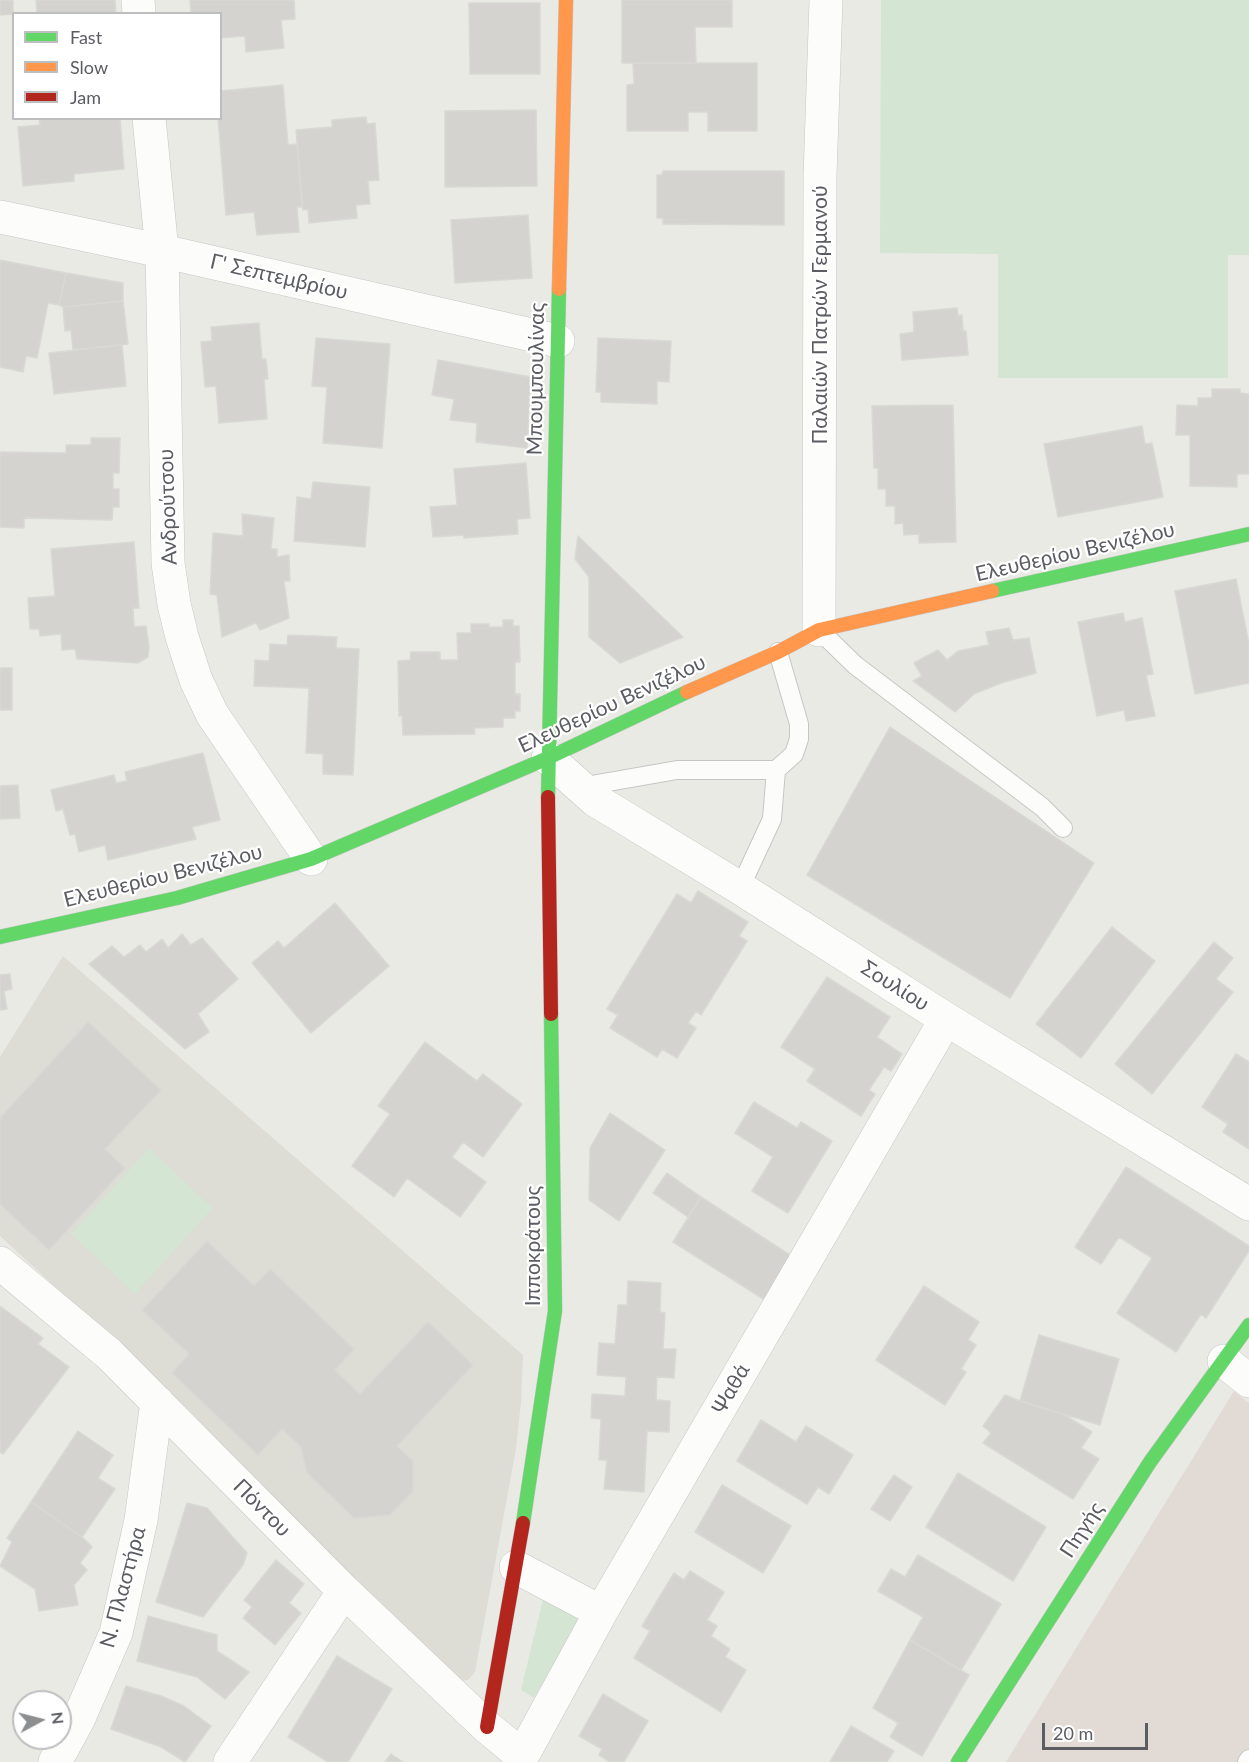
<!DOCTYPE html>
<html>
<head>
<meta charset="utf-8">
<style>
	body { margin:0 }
	#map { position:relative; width:1249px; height:1762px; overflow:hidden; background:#eaeae5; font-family:Lato,sans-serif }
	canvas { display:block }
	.legend { position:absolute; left:12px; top:12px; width:210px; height:108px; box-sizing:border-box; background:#fff; border:2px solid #bdbec0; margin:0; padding:8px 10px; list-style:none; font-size:18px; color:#5b5d62 }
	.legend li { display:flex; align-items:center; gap:12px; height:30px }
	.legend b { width:30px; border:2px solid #bdbec0 }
	.north { position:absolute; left:12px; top:1690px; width:60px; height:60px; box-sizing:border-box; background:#fff; border:2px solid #bdbec0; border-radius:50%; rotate:83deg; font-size:16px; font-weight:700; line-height:24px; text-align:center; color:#5b5d62 }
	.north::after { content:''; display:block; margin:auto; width:21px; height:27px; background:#8d8e90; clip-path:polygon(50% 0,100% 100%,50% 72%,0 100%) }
	.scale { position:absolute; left:1042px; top:1723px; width:106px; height:27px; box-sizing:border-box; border:3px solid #5b5d62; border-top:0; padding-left:8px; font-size:18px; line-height:21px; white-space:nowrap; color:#5b5d62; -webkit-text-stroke:4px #fff; paint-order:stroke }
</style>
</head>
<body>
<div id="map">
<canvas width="1249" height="1762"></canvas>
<ul class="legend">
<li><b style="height:8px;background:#63d668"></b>Fast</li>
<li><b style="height:8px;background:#ff974d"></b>Slow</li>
<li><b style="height:8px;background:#b3261e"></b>Jam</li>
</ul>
<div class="north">N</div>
<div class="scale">20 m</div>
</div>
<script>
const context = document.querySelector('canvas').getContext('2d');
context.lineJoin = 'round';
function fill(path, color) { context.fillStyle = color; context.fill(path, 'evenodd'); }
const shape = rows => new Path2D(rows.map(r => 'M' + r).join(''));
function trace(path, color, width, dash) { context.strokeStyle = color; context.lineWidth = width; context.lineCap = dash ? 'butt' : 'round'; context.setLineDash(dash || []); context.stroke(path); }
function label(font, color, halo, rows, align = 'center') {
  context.font = font + ' Lato,sans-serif'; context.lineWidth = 4.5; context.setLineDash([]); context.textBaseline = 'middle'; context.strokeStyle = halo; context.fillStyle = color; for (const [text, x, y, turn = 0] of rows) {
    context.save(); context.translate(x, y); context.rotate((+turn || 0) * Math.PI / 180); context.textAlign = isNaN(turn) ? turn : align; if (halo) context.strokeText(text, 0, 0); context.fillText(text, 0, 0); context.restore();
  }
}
fill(shape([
	[63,956,523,1355,521,1402,516,1449,475,1672,468,1680,460,1681,347,1576,190,1411,0,1236,0,1057]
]), '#dddcd5');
fill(shape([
	[1234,1391,1249,1403,1249,1762,1006,1762]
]), '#e2dad5');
fill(shape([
	[881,0,1249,0,1249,255,1228,255,1228,378,998,378,998,254,880,253],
	[149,1148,213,1208,135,1294,71,1234],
	[544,1595,582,1617,534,1698,521,1690]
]), '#d4e5d4');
const building = shape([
	[0,0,13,0,13,14,0,15,0,0],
	[36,0,115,0,116,14,37,14,36,0],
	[190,0,294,0,295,19,281,20,284,48,246,52,245,36,220,38,220,14,191,14,190,0],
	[622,0,732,0,732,27,695,27,696,63,622,63,622,0],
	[469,3,540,3,540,74,470,74,469,3],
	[633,63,757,63,757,131,708,131,708,112,688,112,688,131,627,131,627,85,634,84,633,63],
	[283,85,288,145,297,144,302,207,297,207,299,232,257,235,254,212,226,215,218,118,220,118,220,91,283,85],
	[536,110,537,186,445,187,445,111,536,110],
	[366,117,367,124,375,123,379,180,368,181,370,204,356,205,357,218,309,223,308,209,303,210,296,130,332,127,332,120,366,117],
	[39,118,120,118,124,169,74,174,74,181,23,186,18,127,40,125,39,118],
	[663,171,784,171,784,225,663,224,663,218,657,218,657,175,662,175,663,171],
	[528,215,532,278,455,283,451,220,528,215],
	[0,260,66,273,59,305,48,303,37,358,26,356,23,372,0,367,0,260],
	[66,273,123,283,123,301,63,307,59,305,66,273],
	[123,301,128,344,73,350,71,330,65,331,63,307,123,301],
	[957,308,958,316,962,315,963,331,966,331,968,355,902,360,900,334,914,332,913,312,957,308],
	[259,323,262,359,266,359,268,379,264,379,267,419,219,423,216,386,205,387,201,342,212,341,211,327,259,323],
	[316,338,390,344,382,448,323,443,327,387,312,386,316,338],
	[598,338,671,341,669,382,657,381,657,404,601,402,601,392,596,392,598,338],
	[122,345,126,386,54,394,49,353,122,345],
	[438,360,531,377,527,448,476,442,477,423,450,420,454,399,432,395,438,360],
	[1212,389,1240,389,1240,393,1249,394,1249,474,1237,474,1237,487,1190,486,1190,435,1176,435,1177,405,1198,406,1198,398,1212,398,1212,389],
	[953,405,956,542,919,543,919,534,904,535,903,523,895,524,895,506,886,506,886,489,878,489,878,468,874,468,872,406,953,405],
	[1142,426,1145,444,1152,443,1163,497,1058,517,1044,444,1142,426],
	[91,438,120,438,119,473,113,473,113,489,119,489,119,507,113,507,112,520,24,518,24,528,0,527,0,452,66,453,66,445,91,445,91,438],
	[526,463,530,518,517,519,518,534,464,538,464,535,433,537,430,507,457,505,454,469,526,463],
	[313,482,370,487,365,547,294,541,297,497,311,499,313,482],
	[242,514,274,518,271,549,277,549,277,557,289,555,290,581,284,581,289,618,260,630,256,623,222,637,217,595,210,594,213,533,243,536,242,514],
	[578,536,683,637,620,663,589,637,589,577,575,559,578,536],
	[134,542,139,608,133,608,134,627,146,626,149,646,148,657,138,663,77,659,75,649,62,650,61,634,40,636,39,629,30,629,28,598,55,596,51,549,134,542],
	[1236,579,1249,644,1249,683,1195,694,1175,591,1236,579],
	[1123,613,1125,622,1142,618,1153,674,1146,675,1155,716,1126,721,1124,710,1097,716,1078,622,1123,613],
	[503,620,513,620,513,626,519,626,520,662,515,662,515,694,520,694,520,711,515,711,515,718,503,718,503,727,474,728,475,734,403,735,402,716,399,716,398,661,410,660,411,652,440,652,440,660,458,660,457,633,471,633,471,624,489,624,489,627,503,627,503,620],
	[1009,628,1013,640,1029,638,1036,673,1001,683,974,694,955,712,913,681,922,676,914,663,938,650,947,660,958,651,989,645,986,632,1009,628],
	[288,635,337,637,336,648,359,649,353,775,323,774,323,754,306,753,309,688,254,686,255,660,269,661,270,644,287,645,288,635],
	[0,668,12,668,12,710,0,710,0,668],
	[890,727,1094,863,1010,998,807,875,890,727],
	[203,753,220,820,192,827,196,839,108,860,105,845,79,852,75,834,70,835,63,809,56,811,51,790,114,775,116,783,127,781,125,772,203,753],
	[18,785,20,818,0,819,0,786,18,785],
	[698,891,748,922,739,936,747,941,701,1015,696,1011,688,1023,696,1028,677,1058,662,1049,657,1057,610,1028,618,1015,607,1009,677,894,691,903,698,891],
	[335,903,389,966,311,1033,252,963,278,941,284,948,335,903],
	[1112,927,1155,961,1081,1058,1036,1024,1112,927],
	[182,934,191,945,202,938,238,979,198,1014,209,1032,185,1049,89,964,112,946,124,957,140,945,146,952,162,939,168,948,182,934],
	[1214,942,1233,958,1216,979,1233,992,1152,1094,1115,1064,1214,942],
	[10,974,12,989,4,991,7,1009,0,1010,0,975,10,974],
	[827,977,890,1017,877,1037,902,1054,891,1071,884,1067,869,1090,875,1094,861,1116,807,1081,815,1069,781,1047,827,977],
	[88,1022,161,1090,105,1149,125,1168,49,1250,0,1204,0,1118,88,1022],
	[425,1042,477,1081,483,1074,522,1104,483,1157,463,1142,452,1157,486,1182,460,1217,407,1178,394,1197,352,1166,390,1114,378,1106,425,1042],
	[1236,1054,1249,1062,1249,1149,1223,1132,1228,1124,1202,1107,1236,1054],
	[754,1102,797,1128,801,1122,832,1141,788,1213,752,1191,773,1157,735,1133,754,1102],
	[610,1113,665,1150,619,1221,589,1200,590,1148,610,1113],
	[1126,1167,1249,1246,1249,1251,1206,1318,1201,1314,1176,1352,1117,1313,1152,1258,1119,1237,1101,1264,1075,1247,1126,1167],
	[667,1173,701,1197,688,1217,653,1193,667,1173],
	[701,1197,793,1257,765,1300,673,1242,701,1197],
	[207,1241,254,1286,270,1269,354,1349,335,1370,360,1394,428,1322,473,1365,397,1446,413,1461,413,1491,390,1515,354,1518,307,1473,301,1447,282,1429,258,1455,172,1373,189,1354,142,1310,207,1241],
	[628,1281,661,1283,660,1312,665,1313,663,1349,676,1349,674,1378,657,1377,656,1400,670,1401,669,1432,647,1431,644,1492,604,1489,607,1460,599,1460,601,1419,591,1418,592,1394,625,1396,626,1377,597,1375,599,1343,615,1344,618,1305,627,1305,628,1281],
	[924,1286,979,1322,968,1340,976,1345,961,1369,966,1372,945,1405,876,1360,924,1286],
	[0,1306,43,1338,38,1344,69,1367,3,1454,0,1452,0,1306],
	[1039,1335,1119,1359,1100,1425,1020,1401,1039,1335],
	[1005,1395,1020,1401,1063,1414,1092,1432,1081,1448,1099,1459,1073,1499,983,1443,991,1433,983,1426,1005,1395],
	[761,1420,796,1442,806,1426,853,1455,829,1494,818,1487,807,1504,737,1461,761,1420],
	[78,1431,113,1455,98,1478,115,1489,82,1537,31,1502,78,1431],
	[958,1473,1046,1527,1013,1581,926,1527,958,1473],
	[894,1475,912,1487,890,1521,871,1509,894,1475],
	[722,1485,791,1526,763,1573,695,1532,722,1485],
	[31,1502,82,1537,92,1547,80,1563,87,1570,74,1585,78,1605,39,1611,35,1589,0,1566,12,1542,7,1538,31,1502],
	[187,1503,207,1508,247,1553,243,1565,203,1617,156,1602,187,1503],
	[918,1555,1001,1604,961,1670,910,1640,923,1617,878,1591,891,1569,905,1577,918,1555],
	[276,1560,304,1584,289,1603,301,1613,275,1645,243,1618,252,1607,244,1600,276,1560],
	[690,1571,724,1592,707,1620,717,1626,711,1636,730,1649,725,1657,746,1670,721,1712,634,1658,650,1631,642,1626,674,1573,684,1580,690,1571],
	[148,1616,217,1635,217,1651,249,1672,225,1699,197,1677,137,1661,148,1616],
	[910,1640,969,1675,922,1756,890,1737,898,1723,873,1708,910,1640],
	[337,1656,392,1689,348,1762,328,1762,288,1737,337,1656],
	[126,1686,161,1696,184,1706,211,1726,185,1762,161,1747,111,1729,126,1686],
	[603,1694,648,1721,624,1762,610,1762,599,1755,602,1749,579,1736,603,1694],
	[851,1726,894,1751,887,1762,830,1762,851,1726],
	[391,1754,403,1762,385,1762,391,1754]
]);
fill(building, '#d4d3d0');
trace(building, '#d9d9d4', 1.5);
const lane = shape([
	[819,630,855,665,1042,807,1063,828],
	[580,787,677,770,776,770,794,754,799,739,799,724,778,652],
	[740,888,772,819,776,770],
	[1247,1762,1249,1759]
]);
const street = shape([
	[138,0,139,14],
	[149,118,162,251,168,563,174,604,182,637,196,680,212,714,311,859],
	[0,217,162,251,558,341],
	[819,630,820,176,826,0],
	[548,758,595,800,615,812,740,888,946,1019,1249,1204],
	[0,1263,109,1354,344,1591,487,1727,522,1756],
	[1224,1361,1249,1381],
	[516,1567,601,1612],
	[55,1762,79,1718,116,1633,141,1520,157,1402],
	[230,1762,344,1591],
	[519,1762,601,1612,946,1019]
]);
const fast = shape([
	[992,591,1249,534],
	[548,797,559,289],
	[0,937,177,898,311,859,548,758,687,692],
	[523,1523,555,1311,551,1014],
	[958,1762,1150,1462,1249,1325]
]);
const slow = shape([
	[559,289,566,0],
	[687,692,778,652,819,630,992,591]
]);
const jam = shape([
	[548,797,551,1014],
	[487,1727,523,1523]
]);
trace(lane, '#c6c6c5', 20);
trace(street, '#c6c6c5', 34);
trace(fast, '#c6c7c7', 15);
trace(slow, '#c6c7c7', 15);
trace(jam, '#c6c7c7', 15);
trace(lane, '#fcfcfb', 18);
trace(street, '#fcfcfb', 33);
trace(fast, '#63d668', 14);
trace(slow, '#ff974d', 14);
trace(jam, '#b3261e', 14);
label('21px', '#5b5d62', '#fff', [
	["Γ' Σεπτεμβρίου",279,277,13],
	["Παλαιών Πατρών Γερμανού",820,315,-90],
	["Μπουμπουλίνας",536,379,-89],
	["Ανδρούτσου",168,507,-92],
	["Ελευθερίου Βενιζέλου",1075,552,-13],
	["Ελευθερίου Βενιζέλου",612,704,-25],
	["Ελευθερίου Βενιζέλου",163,876,-14],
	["Σουλίου",895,986,32],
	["Ιπποκράτους",533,1246,-90],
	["Ψαθά",731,1389,-60],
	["Πόντου",262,1508,45],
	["Πηγής",1082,1530,-57],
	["Ν. Πλαστήρα",123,1587,-75]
]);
</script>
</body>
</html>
